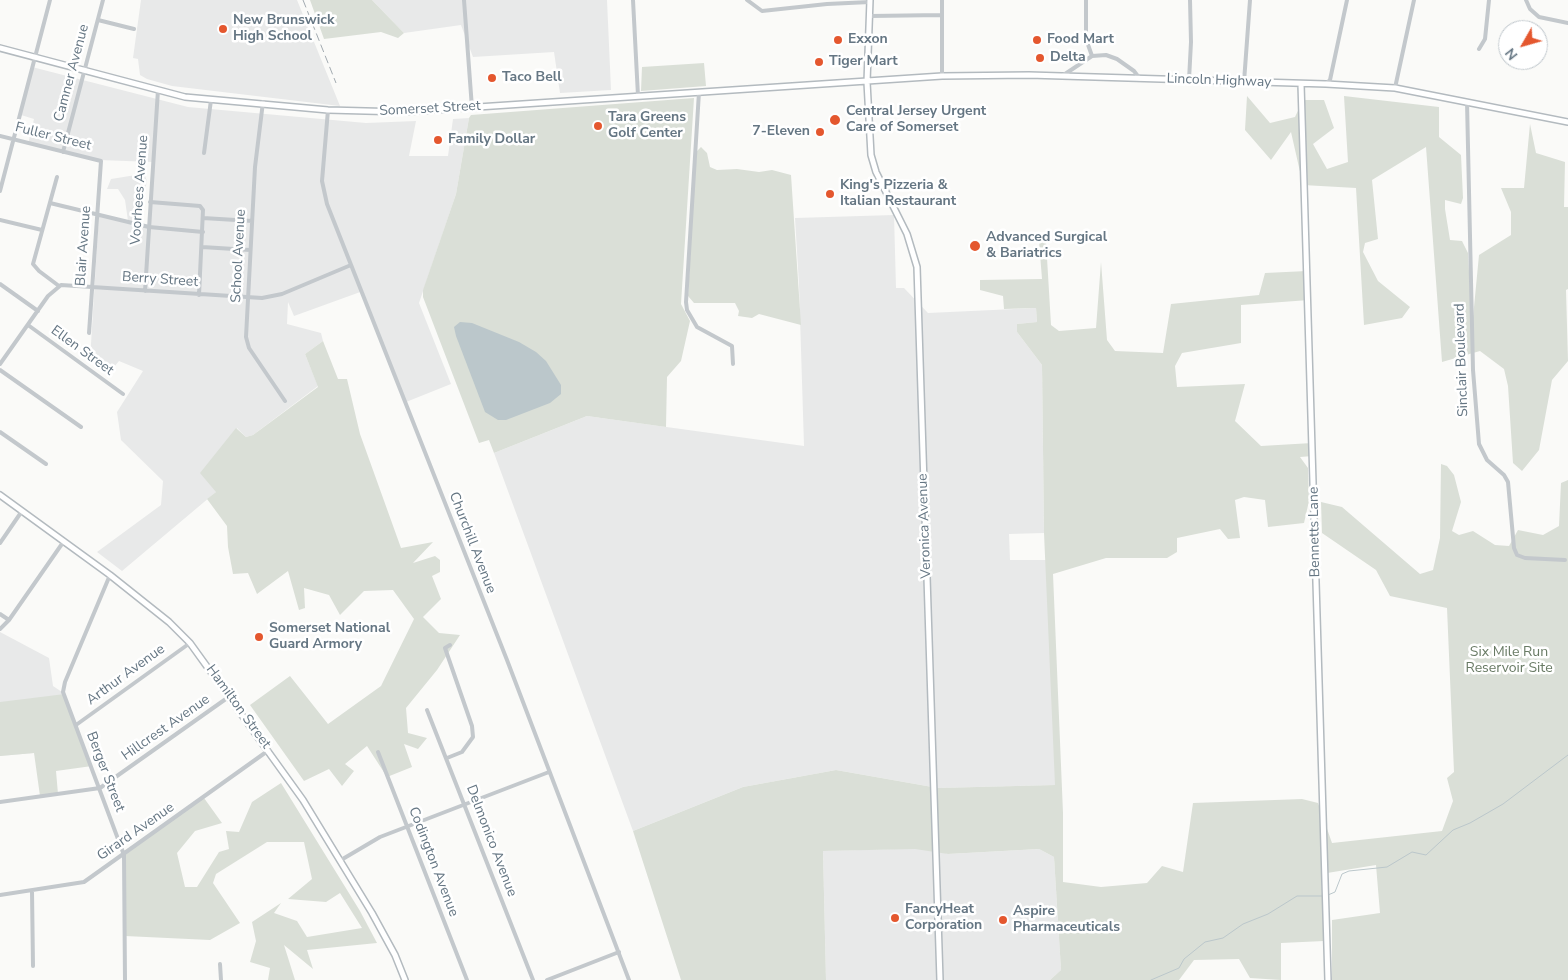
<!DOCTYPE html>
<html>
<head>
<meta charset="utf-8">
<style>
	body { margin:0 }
	#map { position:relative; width:1568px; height:980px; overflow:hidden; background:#fafaf8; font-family:"Nunito Sans",sans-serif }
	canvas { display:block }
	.north { position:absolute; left:1498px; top:20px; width:50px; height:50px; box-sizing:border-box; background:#fff; border:1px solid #c1c8cd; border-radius:50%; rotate:232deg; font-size:14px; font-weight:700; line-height:20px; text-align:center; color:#657683 }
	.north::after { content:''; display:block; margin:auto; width:18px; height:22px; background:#e4572e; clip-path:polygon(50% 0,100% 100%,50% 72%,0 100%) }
</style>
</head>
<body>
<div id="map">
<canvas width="1568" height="980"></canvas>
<div class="north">N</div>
</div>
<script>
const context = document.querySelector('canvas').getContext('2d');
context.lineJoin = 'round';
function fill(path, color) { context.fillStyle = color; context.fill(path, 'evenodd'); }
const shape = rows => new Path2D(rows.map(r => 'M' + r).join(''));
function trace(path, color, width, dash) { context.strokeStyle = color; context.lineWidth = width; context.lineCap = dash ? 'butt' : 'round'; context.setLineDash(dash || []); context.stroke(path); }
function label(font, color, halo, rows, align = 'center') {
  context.font = font + ' "Nunito Sans",sans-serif'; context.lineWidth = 5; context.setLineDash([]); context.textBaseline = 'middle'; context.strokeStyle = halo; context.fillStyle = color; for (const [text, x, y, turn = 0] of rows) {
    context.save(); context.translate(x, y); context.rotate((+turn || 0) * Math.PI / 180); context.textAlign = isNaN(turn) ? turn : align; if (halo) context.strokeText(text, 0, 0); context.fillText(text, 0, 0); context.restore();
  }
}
fill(shape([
	[141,0,297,0,340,106,172,86,147,79,140,75,138,59,133,58],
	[372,0,607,0,611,90,560,93,554,52,473,57,461,25,404,33],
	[32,67,188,107,366,123,416,121,409,156,448,156,453,119,469,118,456,194,419,303,451,384,406,402,363,291,294,316,288,302,287,324,321,333,323,341,305,354,318,386,253,435,246,437,237,428,216,492,122,571,97,552,161,505,163,481,121,440,117,412,143,371,119,361,110,372,90,360,99,214,128,221,125,200,118,189,107,189,111,179,136,175,141,165,147,181,138,223,148,225,153,162,99,160,28,144,34,119,21,115],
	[894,215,896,288,904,288,928,313,1036,308,1037,322,1017,324,1017,332,1042,365,1044,533,1009,534,1010,560,1048,560,1056,785,938,788,836,770,743,787,633,831,494,453,587,416,804,446,799,285,795,218],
	[0,632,49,658,53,686,65,694,34,753,0,756],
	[932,848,948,854,1039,849,1054,857,1061,970,1050,980,826,980,823,851]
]), '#e8e9e9');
fill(shape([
	[310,0,372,0,404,33,398,38,381,32,324,39],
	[704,63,706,86,641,91,642,67],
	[1247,96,1270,123,1295,117,1303,100,1324,100,1334,128,1313,144,1327,169,1348,162,1344,96,1439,107,1439,137,1461,155,1463,198,1461,204,1445,200,1445,209,1450,240,1462,241,1468,253,1472,328,1479,255,1511,235,1511,212,1501,188,1524,188,1530,124,1536,153,1565,162,1564,207,1568,207,1568,289,1566,290,1568,361,1552,380,1539,450,1522,471,1513,463,1508,386,1504,369,1480,351,1442,362,1426,147,1372,180,1378,239,1365,243,1363,252,1378,281,1410,307,1402,318,1364,325,1356,188,1303,185,1291,132,1271,160,1245,130],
	[694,98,681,304,690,321,681,361,667,377,666,427,587,416,494,453,489,440,479,443,423,297,423,290,456,194,469,118,471,115],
	[701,147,707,153,710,167,717,170,737,169,759,172,772,170,791,175,801,325,759,314,752,318,738,316,739,311,735,303,694,303,688,296,696,152],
	[1039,241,1046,241,1051,325,1059,331,1096,328,1101,262,1107,340,1115,351,1163,353,1171,304,1259,295,1265,273,1307,271,1309,300,1241,305,1241,343,1182,353,1175,366,1177,387,1245,384,1235,421,1261,446,1312,443,1313,456,1300,457,1308,468,1309,501,1304,523,1268,527,1265,500,1244,497,1235,500,1240,538,1228,539,1220,529,1177,538,1177,552,1167,558,1106,558,1053,574,1063,813,1063,882,1101,887,1147,883,1162,866,1183,872,1193,803,1302,799,1318,803,1332,843,1442,831,1453,801,1447,778,1454,772,1447,608,1390,596,1376,570,1322,533,1321,502,1342,507,1420,574,1433,570,1440,538,1441,464,1447,466,1454,475,1461,502,1452,531,1459,535,1473,531,1495,545,1509,546,1518,530,1543,535,1559,526,1561,483,1568,480,1568,980,1332,980,1332,920,1380,913,1376,865,1321,874,1324,941,1281,943,1281,980,1250,978,1239,959,1194,960,1179,980,1050,980,1061,970,1054,857,1039,849,948,854,915,849,823,851,826,980,681,980,633,831,743,787,836,770,938,788,1055,785,1044,533,1042,365,1017,332,1017,324,1037,322,1036,308,1004,309,1003,296,980,290,980,280,1042,279],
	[323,341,338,379,347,379,360,434,401,548,433,542,413,563,435,556,440,560,440,572,432,576,441,599,423,617,439,633,460,635,437,670,406,708,408,733,427,738,418,749,404,744,412,767,387,777,367,746,345,764,354,771,342,786,329,769,304,781,250,705,290,676,328,724,381,686,414,619,393,590,364,591,340,615,329,595,304,588,305,608,299,610,288,571,257,594,248,573,233,574,228,547,227,526,207,499,216,492,200,473,236,428,246,437,253,435,318,387,305,354],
	[65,694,92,766,56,771,58,794,40,796,34,753,0,756,0,702],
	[281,783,360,911,377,943,307,950,313,969,284,945,295,980,268,980,270,968,250,962,256,941,252,922,281,903,274,913,297,921,307,937,362,928,340,893,326,902,288,899,312,879,304,842,267,842,216,874,213,883,240,923,210,940,125,936,124,855,204,798,222,823,195,831,177,853,185,887,197,887,219,852,229,849,226,831,239,832,252,802]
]), '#dadfd7');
fill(shape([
	[460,322,472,323,519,342,536,352,546,361,561,385,561,394,550,403,506,420,498,420,485,412,456,336,454,327]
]), '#bbc7cb');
trace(shape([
	[1328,895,1335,892,1342,874,1349,871,1387,867,1412,852,1426,855,1453,830,1470,823,1503,804,1568,755],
	[1151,980,1179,968,1184,959,1205,942,1223,938,1243,924,1268,914,1297,896,1324,896]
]), '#bbc7cb', 1);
const secondary = shape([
	[870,0,867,82,871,155,876,172,907,234,917,267,940,980],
	[0,48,185,97,328,110,403,112,942,76,1029,75,1326,84,1395,88,1568,122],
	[1301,84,1328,980],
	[0,495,110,575,169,622,190,643,303,800,372,913,395,955,405,980]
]);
trace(secondary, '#b3babf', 8);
trace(shape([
	[464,0,472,108],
	[633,0,638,96],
	[747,0,762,11,827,4,870,2],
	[942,0,942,76],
	[1086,0,1086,39,1092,56],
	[1526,0,1530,9,1539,17,1568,23],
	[870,16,942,15],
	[98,20,134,29],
	[1479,49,1485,39,1489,0],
	[1062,76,1092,56,1106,55,1117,59,1134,71,1140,79],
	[1189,80,1191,42,1190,0],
	[1244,82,1250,0],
	[1326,84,1330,80,1347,0],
	[1395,88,1414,0],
	[699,92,686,302,687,310,697,327,732,346,733,364],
	[263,102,255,167,246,337,249,348,285,401],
	[1467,102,1473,370,1479,444,1487,460,1504,475,1508,482,1514,548,1517,555,1525,558,1565,560],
	[328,110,322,181,327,204,507,660,629,980],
	[0,136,101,161,89,333],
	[63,152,103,0],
	[204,153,211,100],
	[57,177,33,264,39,271,59,286],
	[0,191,50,0],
	[150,202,200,206,203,210,199,295],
	[50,203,149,227,203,232],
	[203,218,252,221],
	[0,220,42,230],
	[202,247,250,250],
	[0,284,38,311],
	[145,291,158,90],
	[28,325,123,394],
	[0,364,48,296,61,285,262,298,282,294,351,265],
	[0,370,81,427],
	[0,432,46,464],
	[0,543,22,511],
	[110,575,65,682,63,692,124,855,125,980],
	[0,614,9,620],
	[0,629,9,620,64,541],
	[427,710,533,980],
	[76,725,190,643],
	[378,752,467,980],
	[447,758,462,752,473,737,472,726,445,648,450,645],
	[0,802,100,788,230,696],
	[341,860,380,837,549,772],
	[32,891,33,966],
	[0,895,84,882,269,750],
	[220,964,221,980],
	[547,980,619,952]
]), '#c3c8cc', 4);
trace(secondary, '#fff', 5);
trace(shape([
	[303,0,336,83]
]), '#a2aab0', 1, [8, 4]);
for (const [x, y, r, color] of [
	[223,29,5,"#e4572e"],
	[838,40,5,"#e4572e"],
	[1037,40,5,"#e4572e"],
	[1040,58,5,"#e4572e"],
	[819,62,5,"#e4572e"],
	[492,78,5,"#e4572e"],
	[835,120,6,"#e4572e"],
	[598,126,5,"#e4572e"],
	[820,132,5,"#e4572e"],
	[438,140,5,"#e4572e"],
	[830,194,5,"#e4572e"],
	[975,246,6,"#e4572e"],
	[259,637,5,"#e4572e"],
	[895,918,5,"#e4572e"],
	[1003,920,5,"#e4572e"]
]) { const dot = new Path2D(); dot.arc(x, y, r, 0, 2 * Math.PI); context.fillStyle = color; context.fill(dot); trace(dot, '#fff', 2); }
label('bold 14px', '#657683', '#fff', [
	["New Brunswick",233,21],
	["High School",233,37],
	["Exxon",848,40],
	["Food Mart",1047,40],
	["Delta",1050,58],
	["Tiger Mart",829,62],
	["Taco Bell",502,78],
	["Central Jersey Urgent",846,112],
	["Care of Somerset",846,128],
	["Tara Greens",608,118],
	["Golf Center",608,134],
	["7-Eleven",810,132,"right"],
	["Family Dollar",448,140],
	["King's Pizzeria &",840,186],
	["Italian Restaurant",840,202],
	["Advanced Surgical",986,238],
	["& Bariatrics",986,254],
	["Somerset National",269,629],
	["Guard Armory",269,645],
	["FancyHeat",905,910],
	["Corporation",905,926],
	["Aspire",1013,912],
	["Pharmaceuticals",1013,928]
], 'left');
label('14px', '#657683', '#fff', [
	["Camner Avenue",72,73,-75],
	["Lincoln Highway",1219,81,2],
	["Somerset Street",430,109,-3],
	["Fuller Street",53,137,14],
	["Voorhees Avenue",140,190,-86],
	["Blair Avenue",84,246,-86],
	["School Avenue",239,256,-87],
	["Berry Street",160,280,4],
	["Ellen Street",82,351,36],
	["Sinclair Boulevard",1462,360,-92],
	["Veronica Avenue",925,526,-92],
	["Bennetts Lane",1315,532,-91],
	["Churchill Avenue",472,543,69],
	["Arthur Avenue",126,675,-36],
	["Hamilton Street",238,707,54],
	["Hillcrest Avenue",166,728,-35],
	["Berger Street",105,772,69],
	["Girard Avenue",136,832,-35],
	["Delmonico Avenue",491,841,69],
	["Codington Avenue",433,862,69]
]);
label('14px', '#687a64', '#fff', [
	["Six Mile Run",1509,653],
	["Reservoir Site",1509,669]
]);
</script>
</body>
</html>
